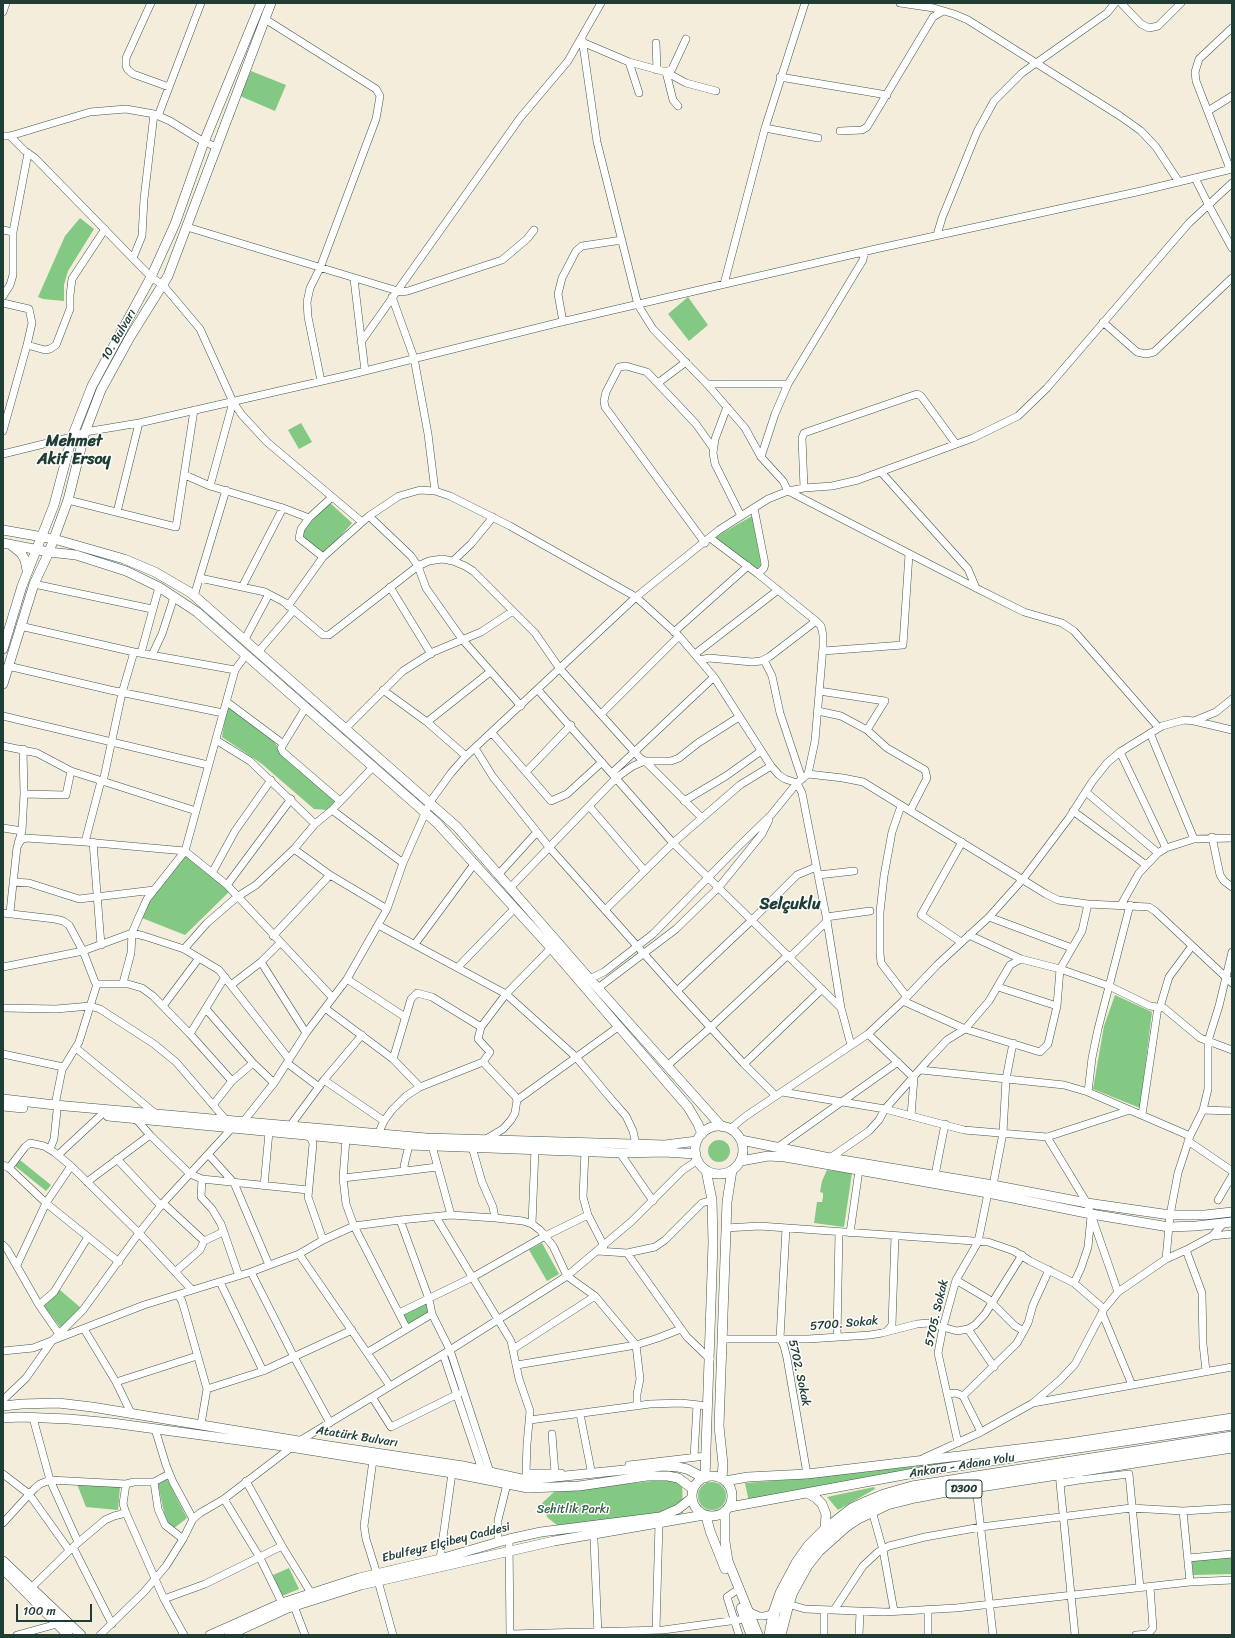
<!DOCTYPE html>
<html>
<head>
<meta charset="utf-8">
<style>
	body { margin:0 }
	#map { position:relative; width:1235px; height:1638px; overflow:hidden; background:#f5eddb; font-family:Sriracha,sans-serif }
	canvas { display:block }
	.frame { position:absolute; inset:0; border:4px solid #1f3d34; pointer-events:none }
	.scale { position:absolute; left:16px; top:1604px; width:76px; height:18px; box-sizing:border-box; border:2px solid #1f3d34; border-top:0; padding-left:5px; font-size:12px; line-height:14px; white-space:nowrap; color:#1f3d34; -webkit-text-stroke:3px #fff; paint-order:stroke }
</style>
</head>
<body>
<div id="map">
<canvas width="1235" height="1638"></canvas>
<div class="frame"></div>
<div class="scale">100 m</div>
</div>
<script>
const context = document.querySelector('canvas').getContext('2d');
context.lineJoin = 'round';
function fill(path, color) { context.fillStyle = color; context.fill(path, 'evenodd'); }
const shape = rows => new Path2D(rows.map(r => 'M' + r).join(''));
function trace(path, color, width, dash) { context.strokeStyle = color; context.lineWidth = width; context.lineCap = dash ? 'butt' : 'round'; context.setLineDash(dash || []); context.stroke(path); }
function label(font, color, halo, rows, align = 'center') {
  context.font = font + ' Sriracha,sans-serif'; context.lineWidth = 3; context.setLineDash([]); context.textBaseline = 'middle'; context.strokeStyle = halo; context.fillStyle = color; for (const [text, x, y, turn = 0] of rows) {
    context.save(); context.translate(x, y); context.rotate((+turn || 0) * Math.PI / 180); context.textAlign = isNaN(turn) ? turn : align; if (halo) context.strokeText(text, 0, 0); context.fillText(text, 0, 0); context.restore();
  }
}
fill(shape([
	[251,71,286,85,275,111,240,96],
	[80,218,94,229,68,271,64,285,64,301,43,299,38,297,65,236],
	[688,297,708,325,689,341,668,314],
	[301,423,312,442,299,449,288,430],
	[329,502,352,523,324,555,300,534],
	[752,516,761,565,760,567,757,569,715,539,717,536],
	[227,706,274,741,283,756,335,801,333,805,328,810,314,809,262,764,222,737],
	[185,855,230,891,185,935,142,918,152,896],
	[1115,995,1152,1012,1140,1108,1093,1089,1104,1026],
	'708 1151a11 11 0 1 1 22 0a11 11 0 1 1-22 0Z',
	[20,1160,51,1185,46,1191,15,1166],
	[827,1170,852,1173,844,1227,814,1223,817,1202,822,1202,823,1197,823,1193,820,1192,822,1181],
	[542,1243,559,1274,547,1281,529,1250],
	[60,1290,81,1308,64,1328,60,1327,44,1306],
	[427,1303,429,1313,409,1325,403,1314],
	[970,1458,970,1461,874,1476,783,1493,749,1502,745,1483,784,1480],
	[167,1479,187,1518,173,1529,166,1522,158,1484],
	[670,1479,682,1480,683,1513,573,1531,562,1529,548,1518,540,1505,554,1492],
	'698 1496a14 14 0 1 1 28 0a14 14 0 1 1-28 0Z',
	[77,1484,120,1487,118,1510,86,1507],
	[874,1487,875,1489,838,1510,827,1497],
	[1232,1557,1232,1574,1193,1575,1192,1561],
	[289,1568,299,1589,282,1596,273,1575]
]), '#83c983');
const minor = shape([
	[151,3,126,58,126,66,128,70,133,74,169,87],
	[900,3,934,8,954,14,968,20,1120,116,1141,131,1156,147,1179,182],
	[1121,3,1141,24,1149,28,1158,26,1181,3],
	[3,12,6,3],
	[265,19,376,89,380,96,376,119,320,268,310,288,307,302,308,317,321,381],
	[582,38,597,142,638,305,653,329,707,384,745,428,761,457,783,481,788,491,976,588,1024,612,1062,623,1074,631,1159,728],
	[582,42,629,62,666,72,686,83,716,91],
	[656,43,657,70],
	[629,62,639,93],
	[780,77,887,95],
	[678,106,673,100,666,72,672,69,686,39],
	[1208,111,1232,96],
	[158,116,201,3],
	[765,128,818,138],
	[840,131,862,130,867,127,933,17,943,11],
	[3,136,10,136,90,112,126,109,154,114,170,121,204,142,217,147],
	[10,136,25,151,35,158,151,277,163,285,200,329,233,402,242,415,267,442,362,522],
	[1230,169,1196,81,1195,72,1199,59,1232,28],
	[1195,178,1209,206,1232,248],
	[187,227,401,292,408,291,502,260,527,239,534,230],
	[3,230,13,232],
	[937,235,942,218,977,132,994,101,1022,73,1107,13,1115,3],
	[133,258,142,236,144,199,154,114],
	[354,279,365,371],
	[724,284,765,128,805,3],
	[3,296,10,285,13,275,13,232,28,153],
	[392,297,414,358,428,434,435,491],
	[3,303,29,309,32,323,27,345,3,431],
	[563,322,558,294,562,278,576,251,582,246,622,240],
	[1103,322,1137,352,1146,354,1154,352,1232,278],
	[361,342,520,118,568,61,601,3],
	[27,345,45,350,50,349,56,345,70,309,70,295,72,279,105,229],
	[658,383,686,362],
	[707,384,788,384],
	[727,407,715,439,713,453,715,464,741,516],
	[3,454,72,437,85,432,139,423,353,374,557,323,880,248,1141,191,1232,169],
	[761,457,775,414,788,384,863,260,864,252],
	[881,472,968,569,976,588],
	[185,475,210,486,283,508,309,518],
	[210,486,233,402],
	[804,488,802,438,804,433,911,396,917,394,921,396,956,444],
	[68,500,176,527,194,410],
	[754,508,765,564,764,568,758,574],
	[117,512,139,423],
	[369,516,411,556,418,566,426,588,462,639,521,706],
	[710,538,758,574,816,621],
	[705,543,605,407,604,401,606,392,619,367,626,366,647,372,696,424,713,448],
	[323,557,299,538,301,529,309,518,332,497],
	[453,561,471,544,493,517],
	[200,578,265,592,284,602,323,635,329,635,418,566,429,561,442,559,453,561,465,566,473,571,535,633,560,669,640,758,645,761,702,818],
	[34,584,152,609],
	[242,587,283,508],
	[390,587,431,654],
	[194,596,226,490],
	[288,606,323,557,369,516,399,496,420,490,435,491,450,496,510,526,636,597,679,636,714,677,771,766,779,775,785,779,797,783,802,793,827,921,841,1008],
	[20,626,134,652,235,670],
	[674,632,748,566],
	[245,639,269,594],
	[259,651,294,610],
	[823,651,903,645,909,554],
	[141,653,159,587],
	[695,654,778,590],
	[152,655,162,634,174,597],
	[764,660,772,676,780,713,802,779],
	[8,666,110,690,223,713],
	[383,690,427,722,466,756],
	[538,690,673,843,841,1008,851,1045],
	[819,691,885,701,867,730],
	[227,702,282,743],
	[306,707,281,748,283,752,340,801],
	[818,711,841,716,867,730,887,748,925,770,927,778,910,811],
	[601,714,679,636],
	[3,716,208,765],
	[1194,721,1216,712,1232,699],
	[427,722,490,672],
	[346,728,403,671,433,652,481,632,513,611],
	[492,733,551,801,567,794,602,762],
	[1150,733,1194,839],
	[216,740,250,761,315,824],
	[3,746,37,753,71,771,196,811],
	[475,748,493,777,549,847,677,991,744,1064,776,1096],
	[23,749,24,794],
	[1120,752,1166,848],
	[526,772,571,725],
	[612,773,714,677],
	[808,774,843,778,863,782,1046,894,1058,900,1088,904,1149,907,1155,911,1232,983],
	[103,782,122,693,134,652],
	[1086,792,1158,853],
	[684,801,726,776,761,751],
	[589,806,644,870],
	[901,806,892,832,884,876,880,912,880,953,881,963,907,997],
	[332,810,403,863],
	[1073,811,1146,865],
	[3,828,22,831],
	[1212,837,1220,875,1224,881,1232,887],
	[85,842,101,781],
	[93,842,101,945],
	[18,843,22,831,24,794,66,795,71,771],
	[294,849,330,875,387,909],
	[212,873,235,831,271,780],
	[498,875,537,832],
	[818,875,854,871],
	[13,882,29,883,79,899,154,890],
	[227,885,291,799],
	[510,888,616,778,633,766,645,761,671,761,679,758,698,743,739,717],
	[1121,905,1139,873,1158,853,1166,848,1194,839,1232,838],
	[605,910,673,843,740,785,771,766],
	[10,912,17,847,21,840,26,838,85,842,185,851,227,885,332,997],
	[3,913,55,919,63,921,69,925,83,951,95,982,97,984,128,984,142,988,153,996,190,1034,232,1081],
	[826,917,870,911],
	[989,917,1072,948],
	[378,925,506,994,576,1057,612,1100,626,1116,633,1131,637,1149],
	[969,935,1021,959],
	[273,936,330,875],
	[961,942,921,915,962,842],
	[415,944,475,863],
	[184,949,207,923,237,897,256,885,294,849,315,824,332,810,374,766],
	[790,957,827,921],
	[261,962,306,1033],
	[3,967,83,951,132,933,144,936,184,949,219,970,289,1059],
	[458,967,515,908],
	[347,979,405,1017],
	[589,979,604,972,653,934,738,847,771,815,797,783,808,774,815,741,823,647,823,635,821,626,816,621,769,657,761,661,752,662,709,658,700,660],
	[123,983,131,953,132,933,138,919,147,899,185,851,235,670,246,655],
	[231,985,261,962,280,943],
	[998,987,1057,1006],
	[598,988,676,929,719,887,762,834,769,820],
	[677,991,752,920,797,875,816,867],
	[903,1001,965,1029,1040,1052,1048,1044,1057,1006,1060,969,1082,931,1088,904],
	[163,1006,199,958],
	[1160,1007,1169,977,1192,946],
	[3,1008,56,1009,90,1006,100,1009,154,1044,176,1062,226,1120],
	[325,1008,393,1059,420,1087],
	[206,1009,253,1063,274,1083],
	[190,1034,225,977],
	[868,1034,914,1078,911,1116],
	[76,1048,156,1114],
	[3,1054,63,1067],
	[393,1059,411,999,417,993,432,997,481,1027],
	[483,1062,515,1096,517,1100,515,1113,511,1120,503,1129,486,1139],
	[287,1063,319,1087],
	[744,1064,822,989],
	[667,1066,711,1027,788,955],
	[921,1070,1064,1085,1088,1092,1190,1136],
	[324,1080,384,1121],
	[782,1092,885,1109,964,1130,1047,1137,1130,1110],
	[1088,1092,1092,1058,1098,1029,1130,905],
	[517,1100,618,1027],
	[55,1105,62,1070,79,1042,97,984],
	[213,1105,232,1081,253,1063],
	[1203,1110,1232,1111],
	[1142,1115,1158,1007],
	[136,1119,150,1135],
	[243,1122,274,1083,306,1033,347,979,387,909,403,863,430,802,451,773,466,756,636,597,719,530,768,499,788,491,804,488,832,486,858,480,973,438,1018,416,1047,388,1189,223,1232,183],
	[290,1126,324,1080,362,1035],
	[730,1129,746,1116,868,1034,903,1001,937,965,989,917,1023,879,1069,818,1092,782,1107,763,1120,752,1162,726,1184,720,1194,721,1232,730],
	[378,1134,384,1121,392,1110,406,1096,420,1087,483,1062,490,1052,478,1039,481,1027,506,994,551,948],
	[307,1135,312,1140,313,1144,308,1197,323,1240],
	[1047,1137,1087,1203,1118,1292],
	[346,1139,343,1178,346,1204,354,1226,407,1329],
	[1188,1141,1232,1171],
	[432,1146,451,1215],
	[472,1147,482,1182,493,1207,495,1218],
	[778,1147,898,1062],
	[50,1149,54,1139,57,1111],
	[585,1151,583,1197,588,1215,604,1246],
	[620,1153,653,1201],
	[208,1154,234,1183,269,1265],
	[58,1155,101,1115],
	[830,1158,869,1131,879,1120,885,1109,930,1058,947,1040,965,1029,989,1001,1010,965,1021,959,1060,969,1109,986,1150,1006,1164,1008,1200,1038,1232,1050],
	[117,1159,161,1206],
	[3,1165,9,1168,46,1203,119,1262],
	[9,1168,25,1147,30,1143,44,1146,54,1152,71,1166,139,1233,192,1290],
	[405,1171,437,1167],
	[935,1175,945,1124],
	[343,1178,405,1171,404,1166,409,1145],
	[202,1179,201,1197,212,1209,221,1224,239,1276],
	[87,1182,150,1135,190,1174,202,1179,308,1190],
	[993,1185,1003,1133,1006,1079,1013,1043],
	[264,1186,269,1132],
	[1218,1200,1232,1176],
	[163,1203,204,1241,200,1250,175,1272],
	[436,1217,511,1341,519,1379,530,1411,527,1444,526,1473,527,1485],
	[400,1220,429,1299,432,1314,450,1350,491,1475],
	[532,1224,535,1149],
	[726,1228,759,1226,988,1242,1014,1251,1030,1261,1074,1283,1104,1309],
	[786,1228,780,1338,784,1346,787,1358,807,1474],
	[850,1233,859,1170],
	[1212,1236,1232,1234],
	[204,1241,223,1232],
	[3,1245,7,1249,39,1305,59,1334],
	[1186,1250,1202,1293,1203,1344,1206,1371],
	[598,1251,627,1253,687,1337,710,1359],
	[627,1253,655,1247,665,1240,702,1203,712,1200],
	[299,1254,390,1386],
	[1166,1259,1170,1215,1178,1173,1190,1136,1203,1110,1208,1089,1208,1041,1219,1006,1232,952],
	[17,1265,46,1203,71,1166],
	[251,1272,294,1357,330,1423],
	[956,1280,988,1299,1015,1326,1024,1331],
	[220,1282,263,1371],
	[1074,1283,1081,1268,1088,1247,1091,1216],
	[178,1295,182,1301,207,1389,201,1424],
	[39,1305,54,1292,88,1237],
	[399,1313,473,1277,545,1236,588,1215],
	[1102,1313,1132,1385],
	[84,1329,116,1382,131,1413],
	[968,1329,994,1367],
	[887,1331,892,1325,895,1236],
	[837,1337,839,1232],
	[722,1339,808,1339,870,1335,882,1333,917,1324,928,1323,957,1331,968,1329,975,1325,985,1314,1022,1255],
	[513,1349,595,1296],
	[3,1351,33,1348,144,1305,251,1272,299,1254,323,1240,354,1226,400,1220,451,1215,495,1218,523,1221,532,1224,540,1230,553,1246,567,1276,595,1296,636,1345,640,1379,637,1394,637,1405],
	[368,1352,432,1314],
	[443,1354,483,1473],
	[517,1365,636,1345,658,1338,681,1329],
	[116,1382,197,1356],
	[207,1389,263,1371,352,1330],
	[947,1394,956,1393,963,1396,981,1432],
	[963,1396,1017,1343,1028,1323,1033,1305,1049,1270],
	[372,1397,391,1427,458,1394],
	[3,1400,26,1378,52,1341,83,1310,139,1233,163,1203,232,1128,232,1125],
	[1033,1403,1232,1367],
	[580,1414,591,1470],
	[33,1418,50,1480,78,1542],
	[530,1420,650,1404,681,1403,708,1406],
	[155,1429,166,1465,173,1482,193,1519],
	[552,1434,555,1473],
	[958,1443,938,1353,943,1327,956,1280,978,1242,988,1193],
	[694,1457,697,1405],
	[924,1458,981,1432,1033,1403,1060,1380,1075,1364,1104,1309,1118,1292,1166,1259,1186,1250,1212,1236,1224,1223],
	[373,1460,364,1526,366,1539,377,1574],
	[629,1465,706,1456],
	[1077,1470,1079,1480,1129,1474,1140,1588],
	[526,1473,561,1473],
	[1059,1473,1075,1635],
	[3,1474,29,1494,69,1550],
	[246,1481,282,1546,311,1593],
	[154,1482,169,1474],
	[1061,1483,1079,1480],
	[126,1484,123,1504,126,1513,164,1599,184,1635],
	[976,1487,993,1635],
	[224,1499,260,1558,282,1603],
	[872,1511,883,1550,894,1611],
	[3,1523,35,1488,40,1484,50,1480,126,1484,134,1482,154,1482,158,1509,165,1525,183,1539],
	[509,1539,510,1635],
	[594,1540,598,1635],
	[498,1542,498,1520,507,1484],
	[73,1547,112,1624],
	[1188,1558,1232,1554],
	[440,1559,452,1473],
	[378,1581,393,1635],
	[1190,1582,1232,1580],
	[31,1588,73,1547,105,1520,114,1516,126,1513],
	[734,1592,727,1597,739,1635],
	[164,1599,205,1584,282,1546],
	[788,1604,805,1609,885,1612,956,1608,1190,1582,1183,1511],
	[294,1606,305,1635],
	[834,1610,863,1566,878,1552,889,1546,925,1537,981,1527,1131,1508,1183,1511,1232,1508],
	[748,1611,759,1616,764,1616,774,1613],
	[656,1630,659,1523],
	[510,1634,663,1630,745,1619],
	[17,1635,57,1624],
	[100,1635,144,1592,166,1566,183,1539,193,1519,200,1513,224,1499,301,1440,450,1350,567,1276,632,1221,683,1170,698,1160],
	[824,1635,824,1610],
	[859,1635,860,1612],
	[928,1635,928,1609],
	[1136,1635,1148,1634,1153,1628,1150,1587]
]);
const major = shape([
	[3,530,54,539,124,559,155,572,191,593,457,827,587,976,722,1127],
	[3,543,49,552,76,555,126,571,159,587,197,612,437,823,551,948,688,1107,698,1124,702,1134],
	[11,545,21,553,25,560,27,570],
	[3,649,22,586,54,505,72,437,92,386,151,277,175,224,204,142,261,3],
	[3,684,34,584,49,552,68,500,85,432,101,390,130,337,168,276,271,3],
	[3,1099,55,1105,426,1138,665,1145,697,1141],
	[3,1106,23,1108],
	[108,1116,409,1145,623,1153,664,1152,696,1154],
	'695 1150a24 24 0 1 1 48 0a24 24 0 1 1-48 0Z',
	[741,1140,830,1158,993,1185,1087,1203,1170,1215,1205,1215,1232,1212],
	[741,1161,768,1156,785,1157,988,1193,1091,1214,1169,1227,1196,1226,1232,1222],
	[3,1406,22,1404,58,1403,92,1407,329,1446,463,1466,526,1480,663,1466,678,1467,687,1469,704,1478],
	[3,1418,20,1417,69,1419,112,1423,290,1447,452,1473,528,1488,579,1486,647,1476,668,1476,678,1478,693,1489],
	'692 1496a20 20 0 1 1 40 0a20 20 0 1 1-40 0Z',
	[705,1478,713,1243,712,1200,706,1170],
	[722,1479,723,1464,719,1426,727,1202,732,1170],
	[725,1481,748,1477,807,1474,1069,1443,1232,1418],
	[807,1493,816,1498,822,1504,826,1514,825,1530],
	[730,1507,925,1471,1232,1425],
	[725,1512,725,1542,728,1561,758,1635],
	[706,1516,710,1531,725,1569],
	[3,1561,81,1635],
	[4,1570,68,1635],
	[741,1608,751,1635],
	[210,1635,282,1603,359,1578,440,1559,509,1539,541,1532,660,1517,678,1509,692,1498],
	[229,1635,288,1608,361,1585,554,1541,704,1515]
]);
const highway = shape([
	[770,1635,774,1613,781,1593,797,1563,809,1546,825,1530,852,1509,867,1502,884,1495,912,1487,1232,1437],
	[780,1635,788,1604,792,1592,807,1565,818,1551,846,1526,858,1518,887,1504,915,1497,941,1492,1232,1447]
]);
trace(minor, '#3f574d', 8);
trace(major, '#3f574d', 10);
trace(highway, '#3f574d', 12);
trace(minor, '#fff', 7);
trace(major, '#fff', 9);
trace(highway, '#fff', 11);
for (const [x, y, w] of [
	[964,1489,36]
]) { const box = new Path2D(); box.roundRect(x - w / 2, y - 9, w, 18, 3); context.fillStyle = '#fff'; context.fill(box); trace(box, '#1f3d34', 1); }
label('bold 11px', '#1f3d34', null, [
	["D300",964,1489]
]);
label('12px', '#1f3d34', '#fff', [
	["10. Bulvarı",119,335,-60],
	["5705. Sokak",937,1313,-77],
	["5700. Sokak",844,1324,-5],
	["5702. Sokak",799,1373,78],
	["Atatürk Bulvarı",357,1437,9],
	["Ankara - Adana Yolu",962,1466,-9],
	["Ebulfeyz Elçibey Caddesi",446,1543,-14]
]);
label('12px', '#386048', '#fff', [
	["Sehitlik Parkı",573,1510]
]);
label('bold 16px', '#1f3d34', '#fff', [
	["Mehmet",74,442],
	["Akif Ersoy",74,460],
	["Selçuklu",790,905]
]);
</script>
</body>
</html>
